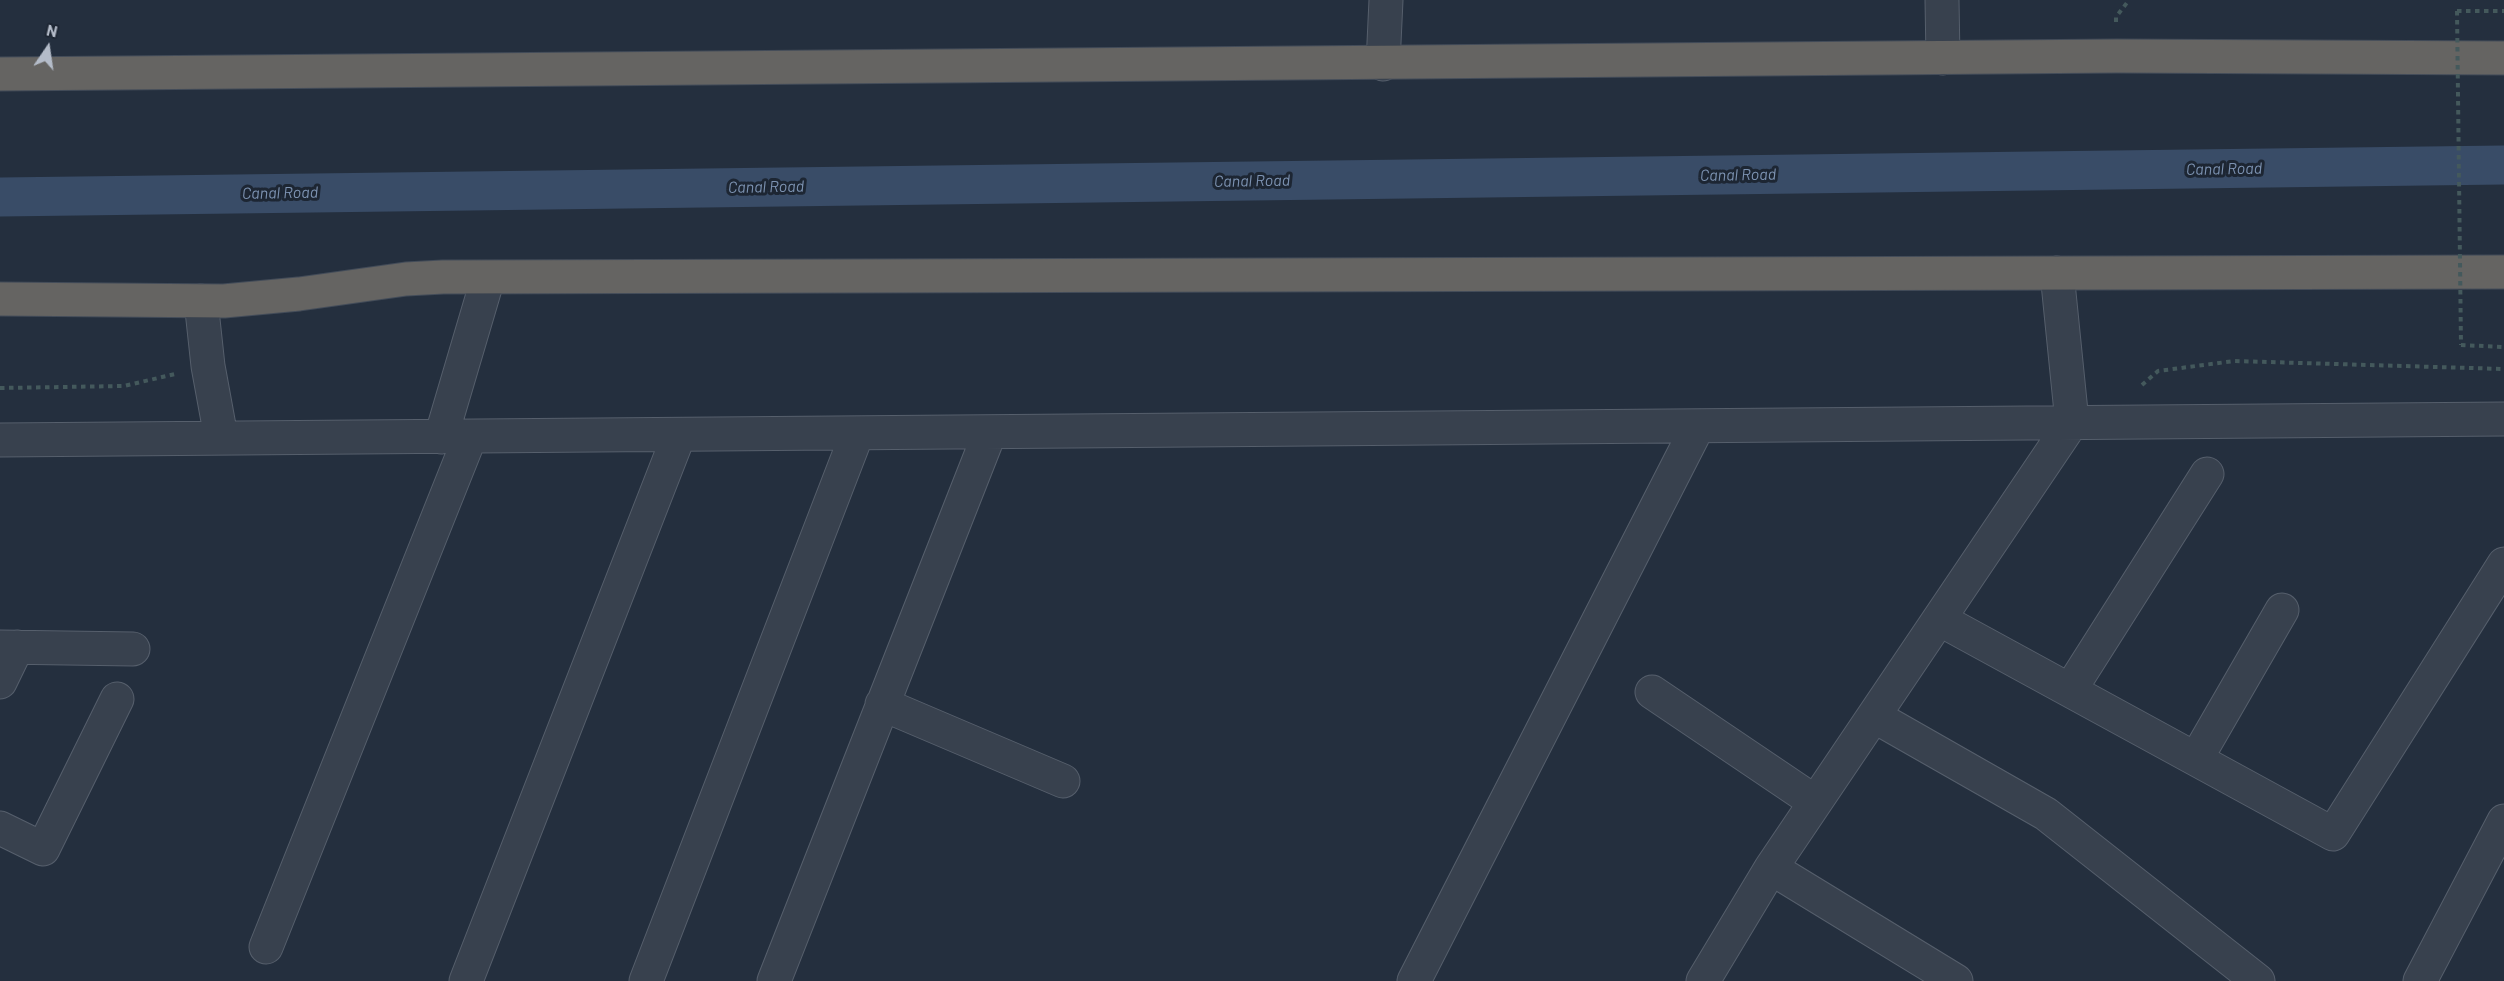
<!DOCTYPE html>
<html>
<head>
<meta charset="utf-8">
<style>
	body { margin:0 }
	#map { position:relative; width:2504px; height:981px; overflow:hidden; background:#242f3e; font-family:Barlow,sans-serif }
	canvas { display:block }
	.north { position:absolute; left:18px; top:18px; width:60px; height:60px; -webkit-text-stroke:4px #1d2633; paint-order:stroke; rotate:13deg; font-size:16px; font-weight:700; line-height:24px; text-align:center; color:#b4bcc9 }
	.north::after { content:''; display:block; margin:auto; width:21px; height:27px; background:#b4bcc9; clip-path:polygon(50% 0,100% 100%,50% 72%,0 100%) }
</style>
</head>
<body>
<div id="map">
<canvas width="2504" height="981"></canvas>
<div class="north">N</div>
</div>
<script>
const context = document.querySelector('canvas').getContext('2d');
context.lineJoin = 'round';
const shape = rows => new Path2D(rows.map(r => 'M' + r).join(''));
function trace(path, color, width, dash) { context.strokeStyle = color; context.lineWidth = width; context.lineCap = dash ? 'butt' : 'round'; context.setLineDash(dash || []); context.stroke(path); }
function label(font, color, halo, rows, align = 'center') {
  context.font = font + ' Barlow,sans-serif'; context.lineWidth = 6; context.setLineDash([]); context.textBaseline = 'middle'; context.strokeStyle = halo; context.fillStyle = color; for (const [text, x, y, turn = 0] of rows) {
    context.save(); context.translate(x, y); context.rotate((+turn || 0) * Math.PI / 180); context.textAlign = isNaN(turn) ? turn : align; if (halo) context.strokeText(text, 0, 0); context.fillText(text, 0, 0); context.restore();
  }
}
trace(shape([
	[0,197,2504,165]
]), '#394c67', 39);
const minor = shape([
	[1942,0,1943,58],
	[201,301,208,366,221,437],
	[441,437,488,278],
	[0,440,2504,419],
	[1939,619,2333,834,2504,564],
	[0,647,133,649],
	[0,682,17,647],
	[2070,690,2207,474],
	[1652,692,1815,802],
	[882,704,1063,781],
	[1874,716,2046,814,2258,981],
	[2196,759,2282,610],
	[0,828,43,849,117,699],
	[1771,868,1956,981],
	[266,947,470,437],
	[466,981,679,435],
	[646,981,857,434],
	[774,981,990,432],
	[1414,981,1698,426],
	[1703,981,1771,868,2072,422,2057,273],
	[2420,981,2504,821]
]);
const tertiary = shape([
	[1383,64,1386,0]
]);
const trunk = shape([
	[0,74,2117,56,2504,58],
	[0,299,224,301,299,294,406,279,443,277,2504,272]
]);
trace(minor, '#565f6c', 35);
trace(tertiary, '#565f6c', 35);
trace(trunk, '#434c59', 35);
trace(shape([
	[2457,11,2504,11],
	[2116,22,2116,17,2129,0],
	[2461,345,2504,347],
	[2142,385,2158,371,2234,361,2504,369],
	[0,388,124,386,175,374]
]), '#44595c', 4, [4.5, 4.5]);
trace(minor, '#38414e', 33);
trace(tertiary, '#38414e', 33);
trace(trunk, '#656462', 33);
trace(shape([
	[2457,11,2461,345]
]), '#44595c', 4, [4.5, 4.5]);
label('italic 16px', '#7c92b1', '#1d2633', [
	["Canal Road",2224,169,-1],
	["Canal Road",1738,175,-1],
	["Canal Road",1252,181,-1],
	["Canal Road",766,187,-1],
	["Canal Road",280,193,-1]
]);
</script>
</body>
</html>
